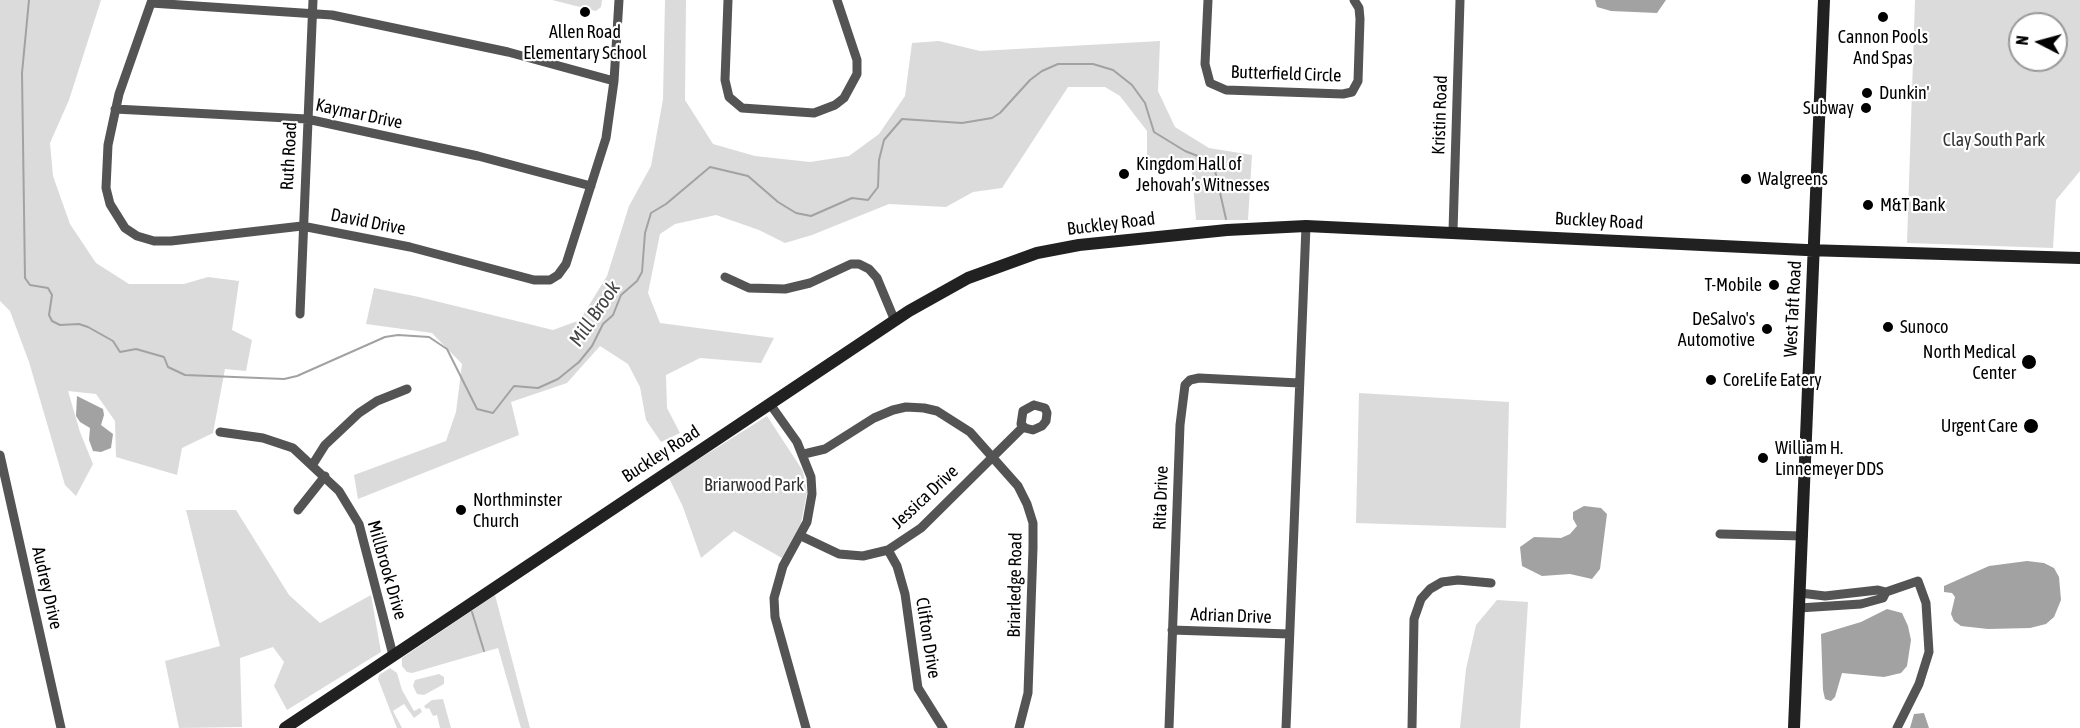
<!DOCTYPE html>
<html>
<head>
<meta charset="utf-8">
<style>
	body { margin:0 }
	#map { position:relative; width:2080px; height:728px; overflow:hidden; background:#fff; font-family:"Asap Condensed",sans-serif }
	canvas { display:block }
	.north { position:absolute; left:2008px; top:12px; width:60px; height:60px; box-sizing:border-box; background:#fff; border:2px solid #999; border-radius:50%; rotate:276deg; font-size:16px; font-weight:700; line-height:24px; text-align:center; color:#000 }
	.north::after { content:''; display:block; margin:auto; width:21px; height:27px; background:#000; clip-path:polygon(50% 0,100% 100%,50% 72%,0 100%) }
</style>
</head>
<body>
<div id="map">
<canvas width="2080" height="728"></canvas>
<div class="north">N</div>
</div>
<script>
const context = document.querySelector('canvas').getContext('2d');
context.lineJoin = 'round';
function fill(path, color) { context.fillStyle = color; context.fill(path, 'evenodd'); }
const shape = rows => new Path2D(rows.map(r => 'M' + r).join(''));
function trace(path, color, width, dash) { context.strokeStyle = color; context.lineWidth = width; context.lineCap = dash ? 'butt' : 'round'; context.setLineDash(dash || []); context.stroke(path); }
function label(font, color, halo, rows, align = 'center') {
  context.font = font + ' "Asap Condensed",sans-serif'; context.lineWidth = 4.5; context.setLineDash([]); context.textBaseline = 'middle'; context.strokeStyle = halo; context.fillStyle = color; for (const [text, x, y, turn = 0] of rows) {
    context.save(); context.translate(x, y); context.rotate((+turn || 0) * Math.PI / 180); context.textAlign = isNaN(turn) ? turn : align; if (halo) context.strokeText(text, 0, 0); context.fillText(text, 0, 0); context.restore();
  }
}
fill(shape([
	[0,0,101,0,69,100,50,143,53,176,70,224,96,263,129,284,184,284,208,277,239,281,232,330,252,340,246,371,225,369,213,433,182,448,177,475,116,457,115,421,96,394,68,391,80,432,93,464,76,496,65,485,29,362,10,311,0,301],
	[552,0,602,0,601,7,596,11],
	[665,0,686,0,685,100,713,144,755,156,810,162,849,156,879,134,905,96,912,43,939,41,980,51,1160,41,1158,91,1175,127,1209,148,1252,155,1248,220,1196,220,1192,170,1147,161,1147,131,1120,96,1105,87,1068,87,1002,188,973,192,946,207,889,204,812,235,785,243,759,230,716,215,675,224,660,234,648,293,660,323,774,338,761,363,700,358,666,375,667,408,680,433,661,442,646,420,640,387,628,364,600,346,567,383,511,402,519,435,358,499,354,475,446,441,456,412,462,364,432,333,366,324,374,288,419,297,553,330,580,320,607,276,629,206,651,166,663,99],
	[1915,0,2080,0,2080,171,2056,200,2053,248,1907,243],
	[2020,24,2056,24,2056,60,2020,60],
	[1359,393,1509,402,1506,528,1356,523],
	[767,416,803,471,807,493,801,523,782,558,734,531,701,558,683,507,669,478],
	[186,510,236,510,289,595,320,623,371,595,381,652,287,710,274,686,284,662,273,647,240,658,242,727,179,728,165,661,220,646],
	[495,595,530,728,521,728,498,648,412,673,407,672,402,666,402,658],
	[1497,600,1528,602,1520,728,1460,728,1466,669,1476,625],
	[390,668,397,673,402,690,414,711,420,708,422,712,414,718,404,704,393,711,402,728,397,728,378,679,379,675],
	[439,674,444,677,444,684,424,695,417,694,413,686,415,680],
	[443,699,451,728,440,728,437,715,433,716,429,708,426,709,424,706,432,700]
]), '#dbdbdb');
fill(shape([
	[1595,0,1666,0,1657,13,1611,11,1597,7],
	[77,396,103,409,104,415,101,425,113,434,111,448,101,452,93,451,89,440,90,428,80,422,76,416],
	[1584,506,1601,508,1607,514,1600,569,1592,579,1570,574,1542,576,1522,566,1520,547,1534,537,1561,538,1570,534,1577,526,1573,519,1573,512],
	[2027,561,2044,563,2054,568,2059,577,2061,600,2054,617,2046,624,2030,628,1988,629,1961,626,1954,621,1951,614,1955,597,1952,593,1944,592,1944,586,1989,566],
	[1887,609,1902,613,1908,626,1911,640,1907,666,1901,673,1884,677,1842,673,1835,697,1831,701,1825,699,1823,690,1821,634,1861,622],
	[1924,713,1929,728,1910,728,1914,714]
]), '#a2a2a2');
trace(shape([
	[29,0,22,73,25,278,30,285,48,288,52,295,49,315,52,321,60,325,79,324,88,327,113,341,120,352,136,349,164,357,168,367,185,375,284,379,297,376,385,337,398,335,429,337,447,349,477,409,493,413,514,386,538,388,558,379,579,362,592,346,603,324,613,315,621,295,637,281,642,272,645,233,651,213,666,204,710,167,748,176,778,202,796,213,811,216,852,198,868,200,878,187,879,160,884,140,902,119,962,123,992,118,1000,113,1030,80,1042,71,1058,64,1093,64,1113,70,1132,85,1145,103,1154,132,1185,151,1213,162,1226,219],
	[472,612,484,651]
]), '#a2a2a2', 2);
trace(shape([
	[152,0,119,94,108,145,106,188,110,204,125,228,137,236,154,241,171,241,302,226,410,247,534,280,550,280,558,275,566,264,606,138,614,81,619,0],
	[728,0,725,80,729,97,742,108,814,113,835,105,844,98,857,74,857,60,837,0],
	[1208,0,1205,64,1210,83,1226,90,1343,94,1352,92,1358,81,1360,19,1359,8,1354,0],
	[151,3,332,15,508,52,614,81],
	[115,109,307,119,478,156,591,186],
	[1453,231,1460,0],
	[725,277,749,288,785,289,810,283,851,264,859,264,869,269,877,278,895,321],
	[300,314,313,0],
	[770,404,797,442,811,477,812,494,807,522,783,566,774,598,775,617,806,728],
	[1034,405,1045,408,1047,413,1046,421,1042,426,1033,430,1025,428,1021,424,1023,411,1034,405],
	[220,432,263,438,293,448,339,491,359,524,393,655],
	[804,454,825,449,874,418,893,410,906,407,924,408,937,411,970,432,1018,486,1027,504,1033,523,1033,548,1028,693,1019,728],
	[0,455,61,728],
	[313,464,325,445,359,413,377,401,407,389],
	[298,510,325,476],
	[1720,534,1803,536],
	[801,536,839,554,863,556,888,550,921,528,1023,427],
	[888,550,897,566,905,594,918,688,943,728],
	[1800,593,1825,596,1878,590,1886,592],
	[1799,608,1861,604,1883,598,1886,592,1918,581,1926,603,1929,652,1919,684,1897,728],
	[1172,630,1289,634],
	[1169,728,1180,425,1185,385,1190,380,1199,378,1299,383],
	[1286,728,1306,226],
	[1412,728,1414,619,1421,599,1430,589,1442,582,1458,580,1491,583]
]), '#545454', 9);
trace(shape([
	[285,728,909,311,968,278,1037,253,1079,245,1227,230,1306,226,1806,250,2080,258],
	[1794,728,1824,0]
]), '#212121', 12);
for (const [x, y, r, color] of [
	[585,12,6,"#000"],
	[1883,17,6,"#000"],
	[1867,93,6,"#000"],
	[1866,108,6,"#000"],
	[1124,174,6,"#000"],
	[1746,179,6,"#000"],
	[1868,205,6,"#000"],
	[1774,285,6,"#000"],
	[1888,327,6,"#000"],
	[1767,329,6,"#000"],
	[2029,362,8,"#000"],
	[1711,380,6,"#000"],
	[2031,426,8,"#000"],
	[1763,458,6,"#000"],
	[461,510,6,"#000"]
]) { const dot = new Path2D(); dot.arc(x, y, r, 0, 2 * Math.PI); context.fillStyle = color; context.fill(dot); trace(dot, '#fff', 2); }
label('18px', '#000', '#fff', [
	["Allen Road",585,32,"center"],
	["Elementary School",585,53,"center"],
	["Cannon Pools",1883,37,"center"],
	["And Spas",1883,58,"center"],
	["Dunkin'",1879,93],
	["Subway",1854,108,"right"],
	["Kingdom Hall of",1136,164],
	["Jehovah’s Witnesses",1136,185],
	["Walgreens",1758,179],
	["M&T Bank",1880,205],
	["T-Mobile",1762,285,"right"],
	["DeSalvo's",1755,319,"right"],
	["Automotive",1755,340,"right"],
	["Sunoco",1900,327],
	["North Medical",2016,352,"right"],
	["Center",2016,373,"right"],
	["CoreLife Eatery",1723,380],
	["Urgent Care",2018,426,"right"],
	["William H.",1775,448],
	["Linnemeyer DDS",1775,469],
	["Northminster",473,500],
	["Church",473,521]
], 'left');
label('18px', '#000', '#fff', [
	["Butterfield Circle",1286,74,2],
	["Kaymar Drive",359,114,12],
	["Kristin Road",1440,115,-88],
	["Ruth Road",289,156,-87],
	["Buckley Road",1599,221,3],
	["David Drive",368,222,11],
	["Buckley Road",1111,224,-7],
	["West Taft Road",1793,309,-87],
	["Buckley Road",661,454,-33],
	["Jessica Drive",925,497,-43],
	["Rita Drive",1161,498,-88],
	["Millbrook Drive",387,570,74],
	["Briarledge Road",1015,585,-89],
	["Audrey Drive",47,588,77],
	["Adrian Drive",1231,616,2],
	["Clifton Drive",928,638,81]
]);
label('18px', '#323232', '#fff', [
	["Clay South Park",1994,140],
	["Briarwood Park",754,485]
]);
label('italic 20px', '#434343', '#fff', [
	["Mill Brook",595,314,-56]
]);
</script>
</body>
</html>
